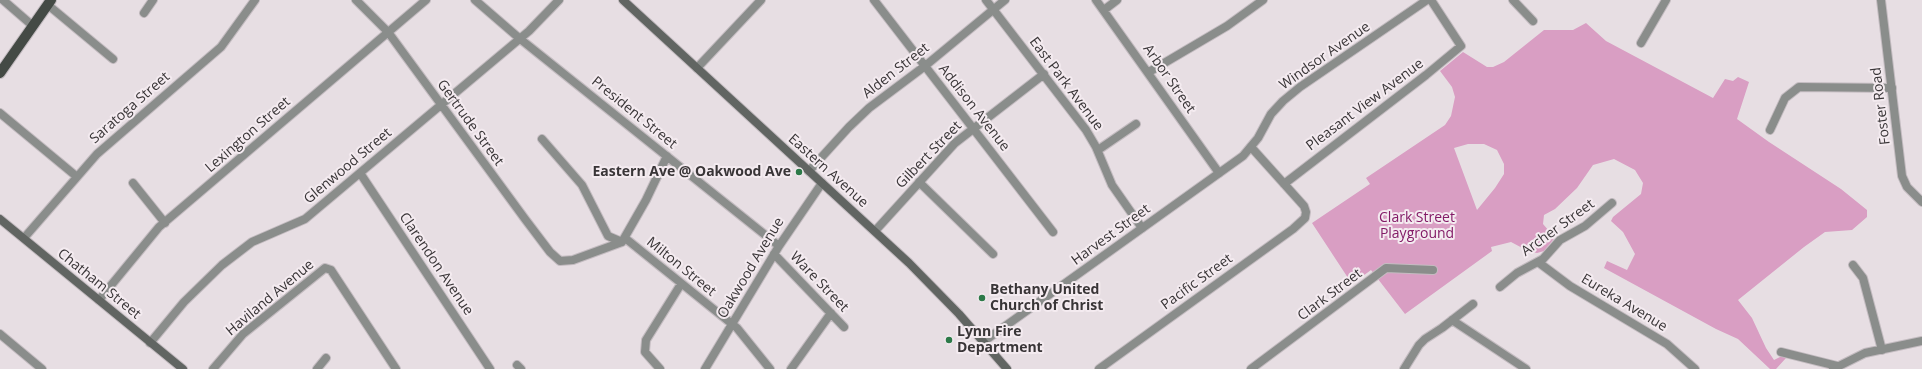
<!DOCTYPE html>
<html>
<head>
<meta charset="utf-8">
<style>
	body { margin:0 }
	canvas { display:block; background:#e7dee3 }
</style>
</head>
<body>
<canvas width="1922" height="369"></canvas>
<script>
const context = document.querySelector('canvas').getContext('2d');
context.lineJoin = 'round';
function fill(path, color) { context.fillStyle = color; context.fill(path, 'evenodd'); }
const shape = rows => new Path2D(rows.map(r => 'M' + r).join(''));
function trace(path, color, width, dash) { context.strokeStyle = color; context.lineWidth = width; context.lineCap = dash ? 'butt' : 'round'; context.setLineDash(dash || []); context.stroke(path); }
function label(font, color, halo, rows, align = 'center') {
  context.font = font + ' "Open Sans",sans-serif'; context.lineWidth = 4; context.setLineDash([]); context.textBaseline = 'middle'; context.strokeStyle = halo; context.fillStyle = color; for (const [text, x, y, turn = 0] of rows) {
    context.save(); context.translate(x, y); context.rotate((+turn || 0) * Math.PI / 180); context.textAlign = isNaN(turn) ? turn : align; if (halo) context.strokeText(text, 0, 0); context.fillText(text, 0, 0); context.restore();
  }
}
fill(shape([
	[1586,23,1606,41,1713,98,1725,79,1733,81,1738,77,1749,82,1737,119,1769,142,1841,189,1867,210,1867,217,1852,230,1825,232,1804,247,1738,300,1752,318,1766,348,1774,360,1782,356,1786,358,1776,369,1770,369,1738,339,1716,329,1604,268,1607,261,1627,270,1635,254,1623,232,1611,221,1613,217,1641,194,1643,183,1635,170,1614,159,1593,165,1577,188,1555,209,1544,215,1543,224,1549,231,1557,235,1544,251,1537,253,1528,251,1511,242,1491,247,1492,251,1405,314,1371,270,1352,284,1312,223,1370,184,1366,178,1445,125,1451,116,1455,97,1452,87,1440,71,1463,52,1487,67,1493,67,1504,62,1544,30,1573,30],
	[1468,144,1484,144,1497,150,1504,164,1504,174,1495,188,1477,210,1454,148]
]), '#d99ec3');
const minor = shape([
	[3,0,33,26],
	[356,0,388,32,525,219,550,252,560,261,573,260,622,242,646,200,667,156],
	[475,0,519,38,779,246],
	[874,0,1053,232],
	[986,0,1086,130,1096,147,1112,185,1142,228],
	[1096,0,1219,173],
	[1513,0,1533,21],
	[48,5,113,59],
	[1104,10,1117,0],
	[144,13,153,0],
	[1641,43,1666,0],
	[697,68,761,0],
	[1149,72,1227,26,1263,0],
	[0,113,76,176],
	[1770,130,1785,98,1799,87,1892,88],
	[542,139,582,185,608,236,622,242],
	[1098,150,1136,124],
	[809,171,849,127,869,108,925,66,1005,0],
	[360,173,490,369],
	[919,182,993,254],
	[133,183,165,223],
	[1284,184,1426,75,1461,46,1431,0],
	[875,231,955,143,1044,74],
	[24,238,97,154,221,47,255,0],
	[625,238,737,328,770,369],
	[774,254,844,327],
	[1538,262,1570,286,1667,344,1695,369],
	[1853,265,1863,278,1882,350],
	[1500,287,1517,273,1543,259,1560,240,1585,226,1612,203],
	[99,300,159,227,426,0],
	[1452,320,1526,369],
	[0,334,42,369],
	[150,343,184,302,222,265,252,242,305,219,529,31,559,0],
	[1781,352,1837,366],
	[517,365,521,369],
	[213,369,243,334,325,268,331,270,396,369],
	[317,369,326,358],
	[660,369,645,352,646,340,681,284],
	[705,369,779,246,822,183],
	[791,369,831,313],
	[1099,369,1293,229,1305,218,1306,212,1304,206,1251,147],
	[1251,369,1386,268,1433,270],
	[1404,369,1419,345,1425,339,1442,328,1473,304],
	[1833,369,1865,353,1922,341]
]);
const tertiary = shape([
	[1881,0,1902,176,1907,187,1922,202],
	[983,342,1243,156,1258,138,1271,114,1283,101,1300,87,1427,0]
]);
const secondary = shape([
	[623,0,909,263,959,314,1007,369],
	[0,219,183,369]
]);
const primary = shape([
	[0,73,51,0]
]);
trace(minor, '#c4bcc1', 10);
trace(tertiary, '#c4bcc1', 10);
trace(secondary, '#c4bcc1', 10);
trace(primary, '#c4bcc1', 12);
trace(minor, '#8a8d8b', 8);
trace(tertiary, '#8a8d8b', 8);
trace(secondary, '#616562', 8);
trace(primary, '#444a45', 10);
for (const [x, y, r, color] of [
	[799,172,4,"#2c7948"],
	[982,298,4,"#2c7948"],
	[949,340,4,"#2c7948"]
]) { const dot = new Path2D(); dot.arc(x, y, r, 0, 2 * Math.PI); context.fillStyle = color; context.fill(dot); trace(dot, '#f4ebf0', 1.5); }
label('14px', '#393537', '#f4ebf0', [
	["Windsor Avenue",1325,56,-35],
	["Alden Street",896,71,-38],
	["Arbor Street",1169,79,55],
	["East Park Avenue",1066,84,53],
	["Pleasant View Avenue",1365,105,-37],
	["Foster Road",1881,106,-97],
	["Saratoga Street",130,108,-41],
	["Addison Avenue",974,108,52],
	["President Street",634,113,39],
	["Gertrude Street",470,123,54],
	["Lexington Street",248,135,-41],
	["Gilbert Street",929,155,-46],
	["Glenwood Street",348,166,-40],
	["Eastern Avenue",828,171,42],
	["Archer Street",1558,228,-36],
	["Harvest Street",1111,235,-36],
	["Clarendon Avenue",436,264,56],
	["Milton Street",681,267,39],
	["Oakwood Avenue",751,268,-59],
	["Ware Street",819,282,46],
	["Pacific Street",1197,282,-36],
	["Chatham Street",99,284,39],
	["Clark Street",1330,295,-37],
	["Haviland Avenue",270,298,-40],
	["Eureka Avenue",1624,303,31]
]);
label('bold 14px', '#393537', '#f4ebf0', [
	["Eastern Ave @ Oakwood Ave",791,172,"right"],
	["Bethany United",990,290],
	["Church of Christ",990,306],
	["Lynn Fire",957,332],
	["Department",957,348]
], 'left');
label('14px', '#831b67', '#f4ebf0', [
	["Clark Street",1417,218],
	["Playground",1417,234]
]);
</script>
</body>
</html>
